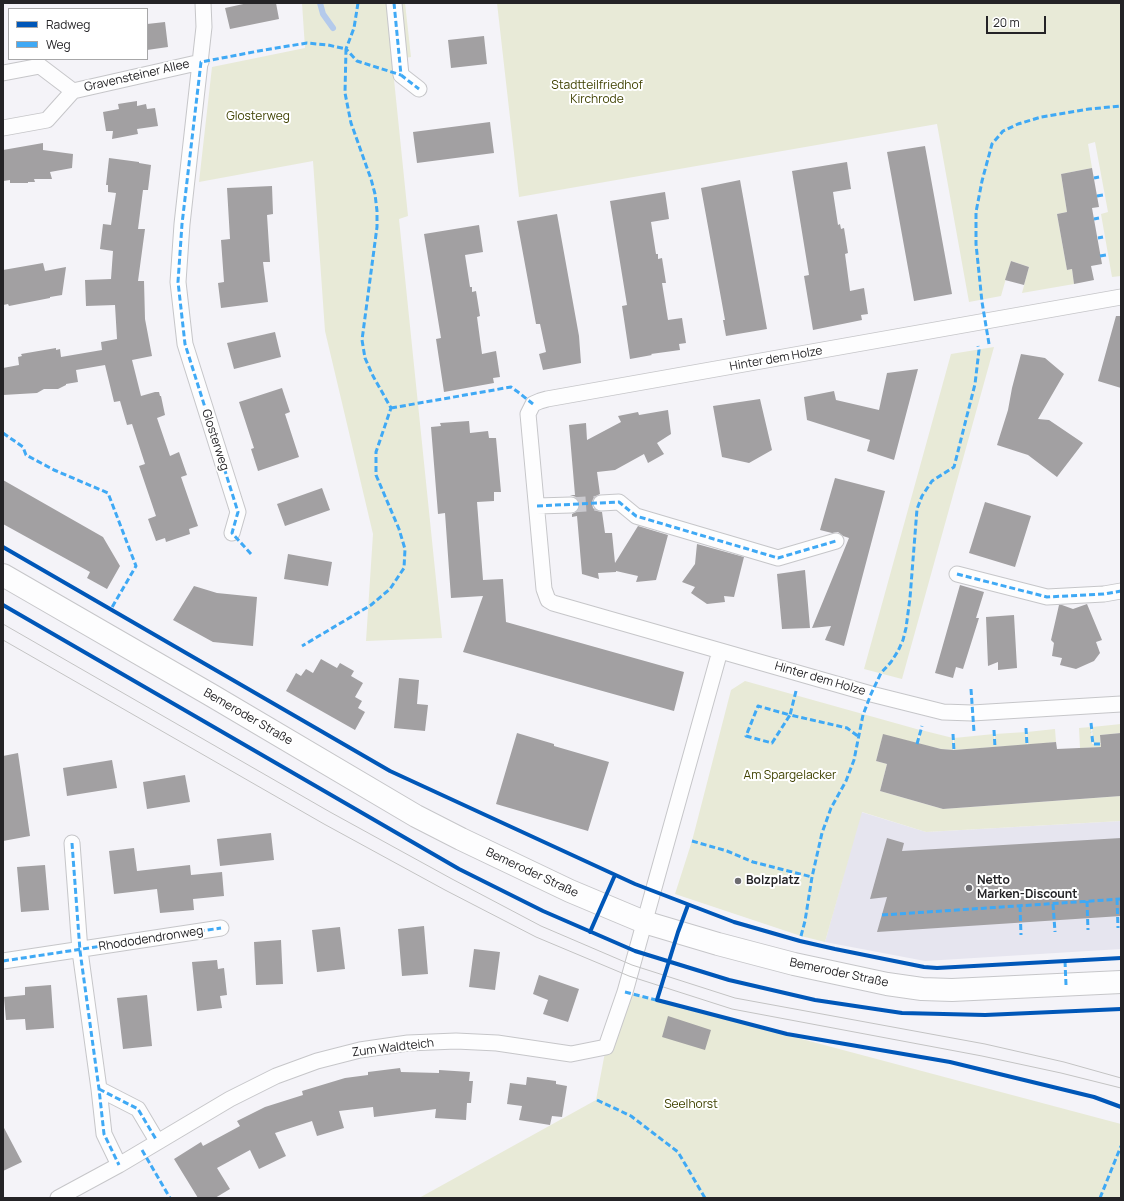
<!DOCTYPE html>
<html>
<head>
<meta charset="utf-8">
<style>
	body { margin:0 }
	#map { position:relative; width:1124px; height:1201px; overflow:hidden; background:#f4f3f8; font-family:Manrope,sans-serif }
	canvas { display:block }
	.frame { position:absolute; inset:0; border:4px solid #242326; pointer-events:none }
	.legend { position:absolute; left:8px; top:8px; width:140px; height:52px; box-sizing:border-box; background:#fff; border:1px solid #a7a7a8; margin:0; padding:5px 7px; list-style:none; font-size:12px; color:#242326 }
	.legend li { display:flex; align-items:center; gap:8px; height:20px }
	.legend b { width:20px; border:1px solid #a7a7a8 }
	.scale { position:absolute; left:986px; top:16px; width:60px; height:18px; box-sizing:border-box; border:2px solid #242326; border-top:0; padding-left:5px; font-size:12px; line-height:14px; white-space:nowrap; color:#242326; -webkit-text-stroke:3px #fff; paint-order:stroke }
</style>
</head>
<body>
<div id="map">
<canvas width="1124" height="1201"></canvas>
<div class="frame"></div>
<ul class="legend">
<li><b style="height:5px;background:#0057b8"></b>Radweg</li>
<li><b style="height:5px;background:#3fa9f5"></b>Weg</li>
</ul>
<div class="scale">20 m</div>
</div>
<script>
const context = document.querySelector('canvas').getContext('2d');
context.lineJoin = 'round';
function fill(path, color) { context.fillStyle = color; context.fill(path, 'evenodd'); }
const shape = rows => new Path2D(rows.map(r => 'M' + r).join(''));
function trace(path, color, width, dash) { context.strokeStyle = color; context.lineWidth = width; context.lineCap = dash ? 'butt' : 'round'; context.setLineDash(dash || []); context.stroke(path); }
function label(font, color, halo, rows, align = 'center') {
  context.font = font + ' Manrope,sans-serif'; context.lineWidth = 4; context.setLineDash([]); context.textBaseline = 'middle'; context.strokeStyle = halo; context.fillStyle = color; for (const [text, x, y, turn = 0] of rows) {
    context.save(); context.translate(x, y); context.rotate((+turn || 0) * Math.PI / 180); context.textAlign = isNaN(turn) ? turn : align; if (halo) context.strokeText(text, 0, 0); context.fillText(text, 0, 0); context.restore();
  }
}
fill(shape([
	[861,812,926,832,1121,821,1121,949,925,961,825,942]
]), '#e6e5ef');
fill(shape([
	[302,3,405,3,411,57,392,60,408,216,399,219,442,638,366,641,373,534,325,331,313,161,199,182,212,67,305,48],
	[497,3,1121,3,1121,276,1112,277,1101,214,1108,212,1095,142,1088,144,1092,168,1061,174,1067,212,1057,214,1067,270,1072,269,1074,284,1022,293,1029,267,1011,261,1001,296,969,302,937,124,519,197],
	[994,347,902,679,864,669,951,354],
	[745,681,920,730,917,743,883,735,876,761,887,764,880,791,943,809,1121,796,1121,821,926,832,862,812,825,942,801,936,675,894,692,841,731,690],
	[1121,724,1121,733,1100,735,1101,743,1093,743,1092,727],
	[1091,727,1092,744,1101,744,1101,747,1080,748,1079,728],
	[1055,729,1056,742,1028,745,1027,732],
	[921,730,953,738,953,750,941,749,918,744],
	[1026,732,1027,745,995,747,995,734],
	[994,734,995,747,954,750,954,738],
	[625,992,1121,1124,1121,1198,419,1198,596,1100,606,1047]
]), '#e8ead7');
trace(shape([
	[320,3,323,14,333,28]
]), '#b4caeb', 6);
fill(shape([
	[248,3,276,3,279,19,230,29,225,8],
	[165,22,168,47,147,50,147,24],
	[484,36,487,64,451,68,448,40],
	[137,101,137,106,146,104,147,109,155,108,158,126,137,129,138,134,112,139,113,131,106,131,103,112,119,109,118,104],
	[490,122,494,153,417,163,413,132],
	[43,143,43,150,73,154,72,168,50,172,52,179,34,179,35,182,28,182,28,183,10,183,10,180,3,181,3,150],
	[925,146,952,294,914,301,887,152],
	[109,158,139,162,139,163,151,165,148,190,143,190,138,229,145,229,138,281,144,281,145,319,152,356,132,360,141,396,155,392,159,392,160,396,161,396,165,415,157,418,170,456,179,452,187,475,181,477,198,526,189,529,190,534,166,542,165,538,156,541,148,519,156,516,139,466,145,464,132,424,127,425,120,401,114,402,105,365,76,370,78,382,66,384,66,385,58,389,44,389,37,393,3,395,3,368,19,365,18,357,22,356,21,354,56,348,56,350,60,349,61,357,102,350,101,342,117,339,115,305,86,306,85,280,111,279,113,251,100,249,103,224,111,225,116,193,108,192,108,185,106,185],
	[847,162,851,189,833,192,838,225,840,224,841,229,844,228,848,253,845,254,850,291,864,288,868,314,861,315,862,320,813,330,804,276,809,275,792,171],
	[1092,168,1099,207,1092,208,1102,264,1091,266,1094,280,1074,284,1072,269,1067,270,1057,214,1067,212,1061,174],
	[740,180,767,329,726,336,723,320,725,320,701,188],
	[272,186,273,214,267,215,270,262,263,262,268,302,221,308,218,283,224,282,221,240,230,239,227,188],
	[665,192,669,219,651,222,656,254,658,254,658,259,662,258,666,283,662,283,668,320,682,318,686,343,679,344,680,350,651,354,652,355,630,359,622,306,627,305,610,201],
	[557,214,579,336,581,363,543,370,539,354,546,352,540,324,536,324,517,221],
	[479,225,483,252,465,255,470,287,472,287,472,292,476,291,480,316,477,317,482,354,496,351,500,377,493,378,494,383,444,392,436,339,441,338,424,234],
	[1011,261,1029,267,1024,285,1005,280],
	[43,263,45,271,66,267,62,295,50,297,50,298,9,306,8,304,3,305,3,270],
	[1116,316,1121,316,1121,388,1098,381],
	[275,332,281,357,234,369,227,343],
	[1021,354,1045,358,1064,374,1038,419,1049,420,1083,443,1057,477,1028,455,997,445,1008,410,1012,388],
	[918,369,894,460,867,451,870,440,807,420,804,397,834,391,836,400,879,410,887,373],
	[282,388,290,412,285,414,299,457,258,471,251,449,254,448,239,402],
	[760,399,772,450,749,463,722,457,713,406],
	[668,410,671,434,657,443,664,454,648,463,644,454,615,470,597,472,600,494,596,496,593,499,592,503,593,508,597,511,602,512,605,533,612,533,615,563,638,526,668,535,656,580,636,582,638,576,616,571,616,572,598,573,599,579,582,574,577,516,572,517,572,514,576,512,579,510,580,504,579,501,576,497,570,495,575,495,569,425,586,423,587,440,621,422,618,416,638,412,639,415],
	[469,421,470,433,488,431,489,438,496,438,501,492,494,492,494,501,477,502,483,580,503,579,506,622,684,672,674,711,463,652,483,596,451,598,445,513,438,514,431,427,441,426,440,423],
	[835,478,885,491,844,646,825,640,831,626,812,628,849,538,843,536,838,532,832,533,820,530],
	[3,480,103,537,120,566,107,589,87,578,90,572,3,524],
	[322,488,330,510,285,526,277,504],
	[985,502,1031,516,1015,567,969,553],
	[697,544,744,557,734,597,724,596,725,602,707,604,691,593,695,587,682,582,695,564],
	[288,554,332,562,328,586,284,579],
	[805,570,810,628,782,629,777,574],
	[960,585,984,592,976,618,979,618,963,669,956,667,953,678,935,673],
	[194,586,217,593,257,597,253,646,213,642,173,620],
	[1087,604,1102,640,1096,642,1100,653,1094,661,1076,669,1060,665,1062,658,1052,656,1054,643,1051,640,1059,605,1062,605,1073,609],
	[1014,615,1017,668,998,670,998,662,988,666,986,617],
	[321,659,337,668,340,663,354,671,351,676,363,683,355,697,362,701,358,708,365,712,355,730,286,691,296,673,301,676,306,669,313,673],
	[399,678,419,680,417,704,428,705,425,731,394,728],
	[517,733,554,744,554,746,609,762,588,831,496,804],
	[1121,733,1121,796,943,809,880,791,887,764,876,761,883,734,941,749,954,750,1056,742,1057,749,1101,747,1100,735],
	[18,753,30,836,3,841,3,756],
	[112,760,117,788,67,796,63,768],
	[185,775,190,802,147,809,143,782],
	[271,833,274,860,220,866,217,839],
	[887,838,904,843,902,851,1121,838,1121,916,877,932,887,897,870,899],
	[134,848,137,871,190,865,191,875,222,872,224,896,193,899,194,910,160,913,157,889,114,894,109,851],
	[45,865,49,910,21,912,17,867],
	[424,926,428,974,402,976,398,929],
	[340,927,345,969,317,972,312,930],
	[281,940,283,984,256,985,254,942],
	[474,949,500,952,495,990,469,987],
	[217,960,218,969,224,968,227,995,220,996,222,1008,197,1011,192,962],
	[539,975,579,989,568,1022,543,1014,548,1000,533,994],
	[51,985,54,1028,26,1030,25,1019,6,1020,4,997,25,995,25,987],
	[147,995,152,1046,123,1049,117,998],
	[668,1016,711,1030,705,1050,662,1037],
	[400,1068,401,1072,439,1073,439,1070,470,1072,469,1081,473,1081,471,1103,467,1103,466,1120,435,1118,436,1109,374,1117,373,1107,339,1111,344,1128,317,1136,312,1121,275,1133,286,1156,259,1169,250,1150,217,1168,230,1189,215,1198,198,1198,174,1159,201,1142,203,1146,240,1126,237,1121,265,1107,303,1095,302,1091,345,1078,368,1075,368,1072],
	[527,1077,556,1081,556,1084,567,1086,562,1117,552,1116,550,1125,519,1120,522,1106,507,1104,510,1083,526,1085],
	[3,1126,22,1162,3,1171]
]), '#a2a0a2');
trace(shape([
	[571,505,601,503]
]), '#cac9ce', 15, [15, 8]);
const minor = shape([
	[203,3,204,27,182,224,178,282,185,344,238,512,232,533],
	[394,3,401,75,419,89],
	[3,73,40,66,73,91],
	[3,128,47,120,73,91,201,62],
	[1121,297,547,399,540,401,533,404,528,414,544,589,548,600,553,603,871,694,943,712,972,713,1121,704],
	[601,503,619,502,636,516,778,558,836,541],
	[537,506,571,505],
	[957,574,1047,597,1104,594,1121,591],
	[72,843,80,951,99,1089,104,1134,119,1165],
	[3,961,221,928],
	[99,1089,138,1109,157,1141],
	[58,1198,119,1165,230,1099,276,1076,317,1061,360,1050,408,1043,456,1041,497,1043,571,1054,606,1047,625,992,720,651]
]);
const secondary = shape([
	[3,575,211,695,416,816,461,839,570,891,644,922,718,944,794,964,887,984,922,989,952,990,1121,982]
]);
trace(minor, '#c6c6c9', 17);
trace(secondary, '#c6c6c9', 24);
trace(minor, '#fdfdfe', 15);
trace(secondary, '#fdfdfe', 22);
trace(shape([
	[3,624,330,812,452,879,541,926,632,965,735,998,985,1044,1064,1062,1121,1078],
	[3,640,324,824,445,890,536,937,629,976,732,1009,982,1056,1061,1073,1121,1088]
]), '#c3c3c3', 1);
trace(shape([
	[358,3,354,28,346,49,357,61,401,75],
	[394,3,401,75,419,89],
	[1094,178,1099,177],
	[1097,196,1103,195],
	[1094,219,1099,218],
	[1098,238,1103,237],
	[1100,256,1106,255],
	[989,344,982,302,976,244,976,212,982,181,992,144,1003,131,1018,124,1041,117,1089,109,1121,106],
	[391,408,511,387,518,392,533,404],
	[3,433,23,447,26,455,54,470,108,493,136,566,111,609],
	[537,506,619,502,636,516,778,558,836,541],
	[251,554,232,533,238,512,185,344,178,282,182,224,201,62,264,50,307,43,328,45,346,49,345,93,351,123,371,179,375,194,377,211,377,227,362,340,365,358,373,376,391,408,376,452,376,475,399,529,405,549,404,568,390,589,371,605,302,646],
	[957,574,1047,597,1104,594,1121,591],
	[971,689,974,732],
	[796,691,790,715,758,706,746,736,772,743,790,715,847,728,859,737],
	[1091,723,1092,732],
	[1026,728,1027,745],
	[994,730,995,747],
	[953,734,954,751],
	[1092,736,1093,744,1101,744],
	[917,744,922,726],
	[692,841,727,851,753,862,812,877],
	[72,843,80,951,99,1089,104,1134,119,1165],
	[1117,899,1118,928],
	[1087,901,1088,930],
	[1053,904,1055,932],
	[1020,906,1021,935],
	[882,915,1121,899],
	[801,936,805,921,812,877,822,833,831,808,846,781,854,760,863,715,871,694,881,673,891,662,898,651,903,640,906,628,910,598,917,509,922,496,932,481,954,467,975,384,979,350,978,346],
	[3,961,221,928],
	[1065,961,1066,985],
	[625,992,660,1001],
	[99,1089,138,1109,157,1141],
	[597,1100,631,1116,678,1152,705,1198],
	[142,1150,170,1198],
	[1100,1198,1121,1146]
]), '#3fa9f5', 3, [6, 3]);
trace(shape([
	[3,547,390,771,635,884,734,922,800,941,835,949,924,967,937,968,1121,958],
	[3,605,459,869,543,911,635,951,729,980,815,1000,902,1013,985,1015,1121,1009],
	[688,905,678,932,657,1000,787,1034,950,1062,1094,1097,1121,1107],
	[590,932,615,875]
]), '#0057b8', 4);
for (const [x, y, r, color] of [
	[738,881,4,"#6d6c70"],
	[969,888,4,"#6d6c70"]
]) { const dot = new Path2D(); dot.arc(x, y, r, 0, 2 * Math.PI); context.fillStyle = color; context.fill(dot); trace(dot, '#fff', 1.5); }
label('12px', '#242326', '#fff', [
	["Gravensteiner Allee",137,76,-13],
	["Hinter dem Holze",776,359,-10],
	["Glosterweg",215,440,72],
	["Hinter dem Holze",820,679,16],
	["Bemeroder Straße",248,717,30],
	["Bemeroder Straße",532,873,25],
	["Rhododendronweg",151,939,-9],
	["Bemeroder Straße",839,973,12],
	["Zum Waldteich",393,1048,-7]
]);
label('12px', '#3f4100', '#fff', [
	["Stadtteilfriedhof",597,86],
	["Kirchrode",597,100],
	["Glosterweg",258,117],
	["Am Spargelacker",790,776],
	["Seelhorst",691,1105]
]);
label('bold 12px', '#242326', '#fff', [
	["Bolzplatz",746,881],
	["Netto",977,881],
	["Marken-Discount",977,895]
], 'left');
</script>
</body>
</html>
